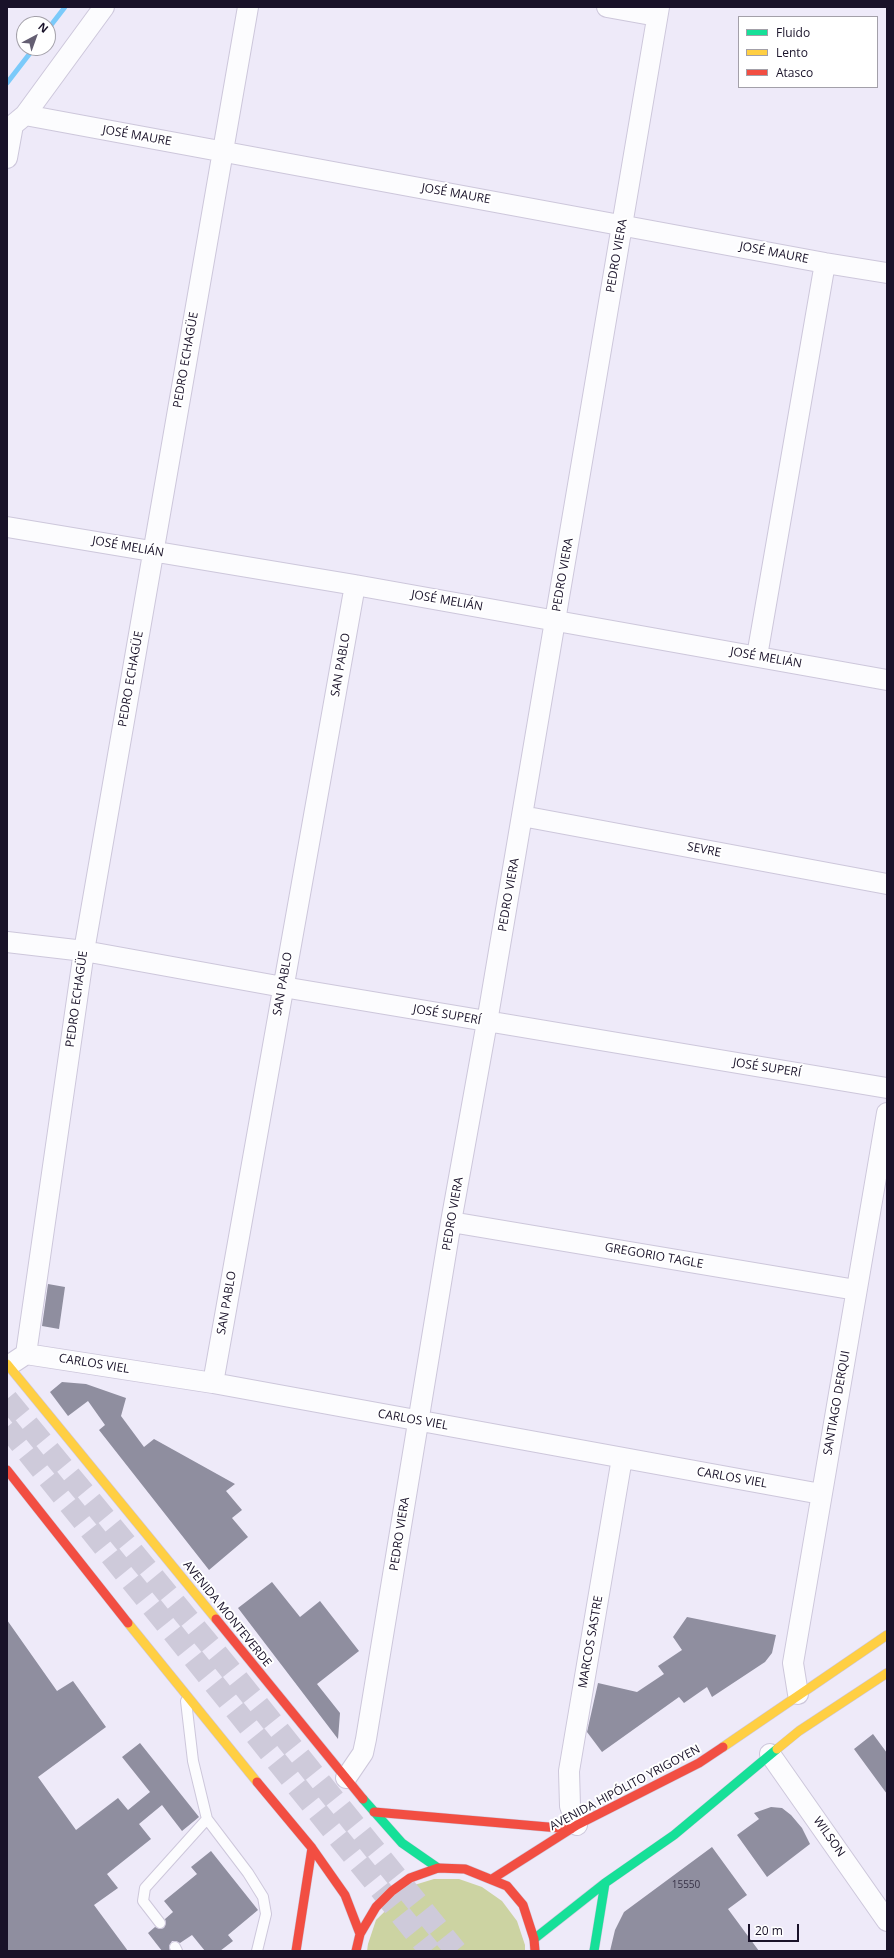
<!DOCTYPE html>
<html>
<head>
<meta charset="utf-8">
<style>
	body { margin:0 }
	#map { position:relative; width:894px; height:1958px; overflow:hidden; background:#eeeaf9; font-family:"Open Sans",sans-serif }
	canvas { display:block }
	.frame { position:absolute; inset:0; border:8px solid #191229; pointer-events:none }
	.legend { position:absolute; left:738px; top:16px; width:140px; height:72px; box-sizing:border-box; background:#fff; border:1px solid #a3a0a9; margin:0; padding:5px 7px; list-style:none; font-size:12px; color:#191229 }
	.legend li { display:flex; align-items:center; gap:8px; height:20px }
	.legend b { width:20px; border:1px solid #a3a0a9 }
	.north { position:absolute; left:16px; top:16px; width:40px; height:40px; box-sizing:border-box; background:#fff; border:1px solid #a3a0a9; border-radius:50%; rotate:41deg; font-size:11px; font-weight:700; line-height:16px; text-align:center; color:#191229 }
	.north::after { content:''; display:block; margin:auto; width:14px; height:18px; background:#645e72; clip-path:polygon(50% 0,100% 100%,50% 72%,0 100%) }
	.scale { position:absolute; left:748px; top:1924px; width:51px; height:18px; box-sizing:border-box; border:2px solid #191229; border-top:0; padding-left:5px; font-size:12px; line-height:14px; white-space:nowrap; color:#191229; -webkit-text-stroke:3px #fff; paint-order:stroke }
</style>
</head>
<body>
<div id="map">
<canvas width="894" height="1958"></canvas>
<div class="frame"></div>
<ul class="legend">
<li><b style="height:5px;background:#16e098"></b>Fluido</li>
<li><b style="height:5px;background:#ffcf43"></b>Lento</li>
<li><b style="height:5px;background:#f24e42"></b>Atasco</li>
</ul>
<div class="north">N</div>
<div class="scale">20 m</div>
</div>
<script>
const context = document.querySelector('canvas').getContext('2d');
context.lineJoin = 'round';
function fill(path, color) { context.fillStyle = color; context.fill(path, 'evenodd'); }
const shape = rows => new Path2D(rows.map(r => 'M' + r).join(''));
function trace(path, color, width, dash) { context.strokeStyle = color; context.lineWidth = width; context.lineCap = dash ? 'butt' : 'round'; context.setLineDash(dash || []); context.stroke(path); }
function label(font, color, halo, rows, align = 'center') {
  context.font = font + ' "Open Sans",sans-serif'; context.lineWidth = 4; context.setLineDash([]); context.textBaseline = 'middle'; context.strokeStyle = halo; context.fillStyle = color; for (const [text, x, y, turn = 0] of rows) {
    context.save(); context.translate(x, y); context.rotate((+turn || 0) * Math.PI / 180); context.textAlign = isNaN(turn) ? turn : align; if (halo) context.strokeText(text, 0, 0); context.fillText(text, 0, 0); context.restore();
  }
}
fill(shape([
	[434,1879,459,1879,482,1887,502,1901,517,1921,525,1945,525,1951,367,1951,368,1944,376,1920,411,1886]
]), '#ccd3a2');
trace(shape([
	[48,29,65,7],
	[7,83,34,48]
]), '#7bcafa', 5);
fill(shape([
	[48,1284,65,1287,59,1329,42,1326],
	[62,1382,86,1384,126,1398,121,1416,144,1447,154,1439,235,1484,226,1491,242,1510,232,1518,248,1537,209,1570,99,1430,105,1425,88,1401,68,1416,50,1392],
	[272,1582,300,1617,320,1601,359,1651,317,1684,340,1713,338,1739,238,1608],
	[687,1617,776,1635,772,1653,765,1662,712,1697,707,1687,684,1703,679,1697,602,1752,587,1732,598,1683,637,1692,664,1674,658,1666,682,1650,673,1637],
	[7,1620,57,1691,73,1681,106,1727,38,1777,76,1830,118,1798,128,1810,150,1792,122,1757,140,1743,199,1817,182,1831,162,1805,139,1824,151,1839,107,1874,118,1888,94,1905,128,1951,7,1951],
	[873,1734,887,1753,887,1794,854,1749],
	[771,1807,782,1808,791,1815,802,1828,810,1844,767,1877,737,1835,759,1819,754,1813],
	[712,1847,747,1895,728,1909,759,1951,610,1951,615,1930,624,1912],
	[211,1851,258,1910,228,1935,233,1941,220,1951,205,1951,192,1935,180,1943,176,1941,172,1941,169,1946,170,1951,162,1951,148,1933,155,1927,160,1929,164,1928,166,1923,165,1919,173,1912,164,1901,197,1874,191,1867]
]), '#8f8e9f');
trace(shape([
	[7,1399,228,1667,456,1951],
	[7,1427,430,1951]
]), '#cecada', 22, [22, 11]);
const lane = shape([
	[207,1819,248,1873,263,1897,266,1914,257,1951],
	[160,1923,143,1901,145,1888,207,1819,193,1761,186,1701],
	[175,1947,177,1951]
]);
const street = shape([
	[607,7,657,16],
	[25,115,825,263,887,273],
	[7,130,25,115,104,7],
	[7,158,13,125],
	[7,527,355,585,887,680],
	[757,656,825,263],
	[522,816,887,884],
	[7,942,84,951,283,987,887,1088],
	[451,1222,856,1290],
	[26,1354,84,951,248,7],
	[14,1362,26,1354,213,1383,821,1494],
	[213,1383,355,585],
	[798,1694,793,1663,887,1113],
	[770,1754,887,1921],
	[346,1778,363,1753,366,1739,451,1222,487,1022,659,7],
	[577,1825,570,1806,569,1771,622,1458]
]);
const fast = shape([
	[363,1799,402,1843,438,1868],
	[534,1939,605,1883,674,1835,777,1749],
	[594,1951,605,1883]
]);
const slow = shape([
	[7,1364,216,1619],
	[128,1623,257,1782],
	[723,1747,887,1635],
	[777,1749,799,1731,887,1673]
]);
const jam = shape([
	[7,1470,128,1623],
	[216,1619,363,1799],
	[257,1782,312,1848,345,1895,360,1934],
	[374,1812,571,1829],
	[492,1879,577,1825,699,1763,723,1747],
	[296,1951,312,1848],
	[356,1951,360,1934,376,1907,392,1891,410,1878,438,1868,465,1869,507,1886,523,1905,534,1939,535,1951]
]);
trace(lane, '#cdc7db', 12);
trace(street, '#cdc7db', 22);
trace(fast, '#cdc7db', 10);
trace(slow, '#cdc7db', 10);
trace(jam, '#cdc7db', 10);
trace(lane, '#fcfcfe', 10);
trace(street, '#fcfcfe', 20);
trace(fast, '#16e098', 9);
trace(slow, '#ffcf43', 9);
trace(jam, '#f24e42', 9);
label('10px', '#363146', null, [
	["15550",686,1885]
]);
label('12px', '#191229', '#fff', [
	["JOSÉ MAURE",137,136,10],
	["JOSÉ MAURE",456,194,10],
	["JOSÉ MAURE",774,253,11],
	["PEDRO VIERA",617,256,-80],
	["PEDRO ECHAGÜE",186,360,-80],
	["JOSÉ MELIÁN",128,547,10],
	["PEDRO VIERA",563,575,-80],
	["JOSÉ MELIÁN",447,601,10],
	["JOSÉ MELIÁN",766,658,10],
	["SAN PABLO",341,665,-80],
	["PEDRO ECHAGÜE",131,679,-80],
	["SEVRE",704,850,11],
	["PEDRO VIERA",509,895,-80],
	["SAN PABLO",283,984,-80],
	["PEDRO ECHAGÜE",77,999,-82],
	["JOSÉ SUPERÍ",447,1015,10],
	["JOSÉ SUPERÍ",767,1068,9],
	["PEDRO VIERA",453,1214,-80],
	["GREGORIO TAGLE",654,1256,10],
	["SAN PABLO",227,1303,-80],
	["CARLOS VIEL",94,1364,9],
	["SANTIAGO DERQUI",837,1403,-80],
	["CARLOS VIEL",413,1420,10],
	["CARLOS VIEL",732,1478,10],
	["PEDRO VIERA",400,1534,-81],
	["AVENIDA MONTEVERDE",227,1614,51],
	["MARCOS SASTRE",591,1642,-80],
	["AVENIDA HIPÓLITO YRIGOYEN",625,1788,-28],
	["WILSON",829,1837,55]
]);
</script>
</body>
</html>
